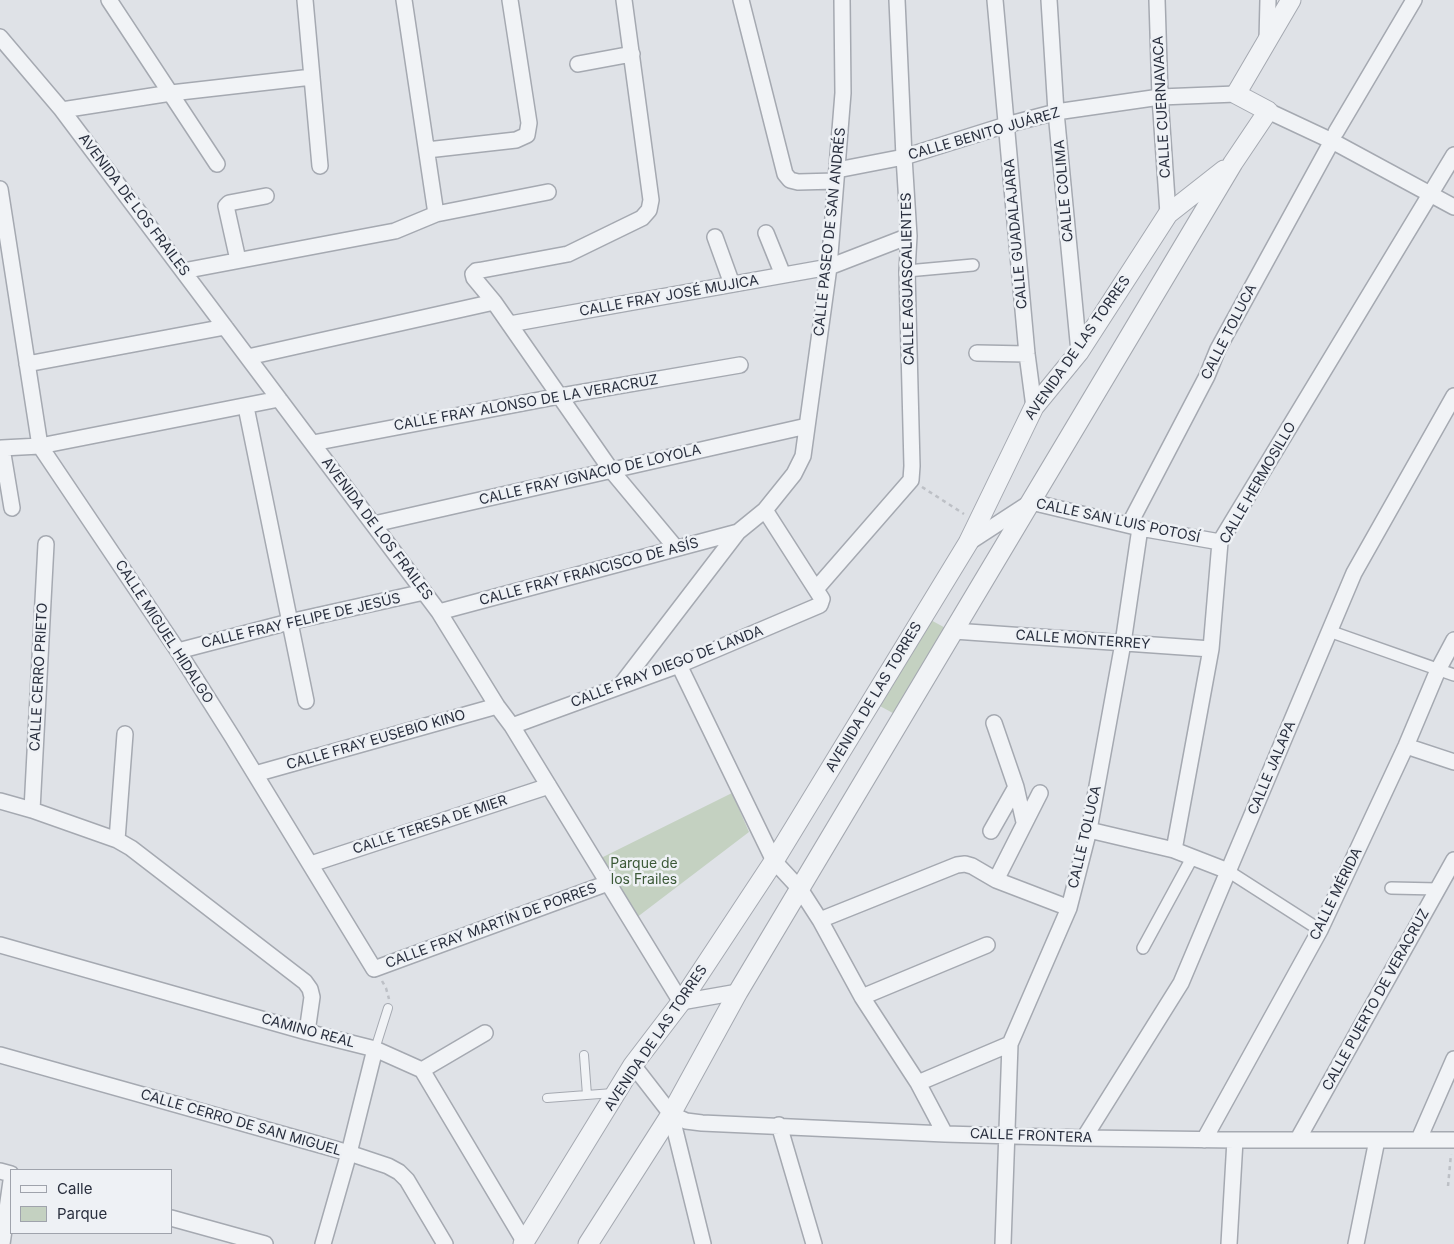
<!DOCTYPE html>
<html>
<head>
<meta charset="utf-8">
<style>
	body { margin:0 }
	#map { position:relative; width:1454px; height:1244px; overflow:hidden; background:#dfe2e7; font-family:Inter,sans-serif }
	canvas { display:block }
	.legend { position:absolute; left:10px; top:1169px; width:162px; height:65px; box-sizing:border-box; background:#eef1f5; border:1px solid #9fa3ac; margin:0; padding:6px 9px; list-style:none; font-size:15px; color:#292f3e }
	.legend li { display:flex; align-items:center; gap:10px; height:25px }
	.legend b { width:25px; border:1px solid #9fa3ac }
</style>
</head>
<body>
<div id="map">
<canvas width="1454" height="1244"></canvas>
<ul class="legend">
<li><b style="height:6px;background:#f1f3f6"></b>Calle</li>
<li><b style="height:14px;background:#c4d1c1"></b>Parque</li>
</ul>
</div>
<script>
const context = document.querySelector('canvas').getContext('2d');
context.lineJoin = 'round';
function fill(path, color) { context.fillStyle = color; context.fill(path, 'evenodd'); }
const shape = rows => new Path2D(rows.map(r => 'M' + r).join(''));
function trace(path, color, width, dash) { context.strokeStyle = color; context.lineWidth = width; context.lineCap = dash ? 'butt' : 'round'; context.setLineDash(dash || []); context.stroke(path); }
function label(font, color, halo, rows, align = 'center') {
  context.font = font + ' Inter,sans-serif'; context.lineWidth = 5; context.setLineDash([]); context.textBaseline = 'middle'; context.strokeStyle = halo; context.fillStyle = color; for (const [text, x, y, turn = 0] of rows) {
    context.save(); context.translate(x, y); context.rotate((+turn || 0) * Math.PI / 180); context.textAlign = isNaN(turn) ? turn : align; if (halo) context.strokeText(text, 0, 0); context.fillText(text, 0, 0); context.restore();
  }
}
fill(shape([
	[916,612,951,631,902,718,867,699],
	[732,793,749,832,636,918,599,859]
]), '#c4d1c1');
const service = shape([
	[375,1049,388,1008],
	[584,1055,587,1095],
	[547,1098,613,1093]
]);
const pedestrian = shape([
	[907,271,973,265],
	[1329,631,1454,675],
	[1228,871,1320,930],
	[1391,888,1438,889],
	[1143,948,1192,858]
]);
const minor = shape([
	[109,0,217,164],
	[305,0,320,166],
	[404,0,436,214],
	[624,0,651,200,649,210,642,218,568,254,482,270,476,271,473,274,474,278,494,302,611,470,676,548],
	[741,0,785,174,790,180,798,182,836,181],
	[995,0,1027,354,1034,407],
	[1049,0,1056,112,1079,352],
	[1157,0,1160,97,1168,214],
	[0,37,62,110,439,612,497,706,512,726,681,1002,738,992],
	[1267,41,1268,0],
	[578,64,632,54],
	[62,110,171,93,312,77],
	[1268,111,1332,141,1454,207],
	[1336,132,1414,0],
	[427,150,516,140,527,135,529,123,510,0],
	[837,170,904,157,1006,125,1056,112,1160,97,1236,94],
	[0,189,40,446,178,651,233,738,374,969,608,883],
	[766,233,783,275],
	[715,237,732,284],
	[238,260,226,206,229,203,266,196],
	[183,271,395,231,436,214,548,192],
	[510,324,829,267,909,236],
	[977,353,1027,354],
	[248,357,494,302],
	[27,364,225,327],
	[246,407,306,701],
	[313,443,560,396,740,365],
	[12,508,2,448,40,446,279,399],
	[374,524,807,426],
	[1129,525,1207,376,1218,349,1332,141],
	[968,543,1031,502,1140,528,1220,542],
	[816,589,911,480,912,466,907,271,909,236,904,157,897,0],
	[439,612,738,532],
	[954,631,1211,649],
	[178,651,289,622,424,592],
	[679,665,774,861,800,889,820,920,862,997,918,1083,945,1134],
	[620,686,738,532,765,510,794,474,803,456,829,267,843,93,842,0],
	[994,723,1016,787,1024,822],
	[512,726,679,665,820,605,822,599,765,510],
	[1406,746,1454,762],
	[255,774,497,706],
	[0,801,32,810,117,840,131,848,305,982,310,989,312,997,307,1032],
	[32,810,46,544],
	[1089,830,1174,850,1228,871],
	[991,831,1016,787],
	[117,840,125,734],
	[1174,850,1211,649,1220,542,1454,155],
	[311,864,549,786],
	[996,880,1040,793],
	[820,920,957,865,965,864,972,866,996,880,1069,908],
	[0,945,307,1032,375,1049,422,1070,524,1241],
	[862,997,987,945],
	[0,1055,349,1153,388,1166,399,1172,407,1180,445,1244],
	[633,1065,671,1114,686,1121,702,1123,945,1134,1084,1138,1235,1140,1454,1140],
	[422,1070,485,1033],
	[918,1083,1010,1044],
	[671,1114,703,1244],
	[779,1125,814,1244],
	[1084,1138,1181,983,1354,573,1454,396],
	[1298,1139,1454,860],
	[1419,1139,1454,1059],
	[1204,1140,1320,930,1406,746,1438,670,1454,640],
	[0,1171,11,1174],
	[171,1218,265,1244],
	[2,1244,11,1181],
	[323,1244,349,1153,375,1049],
	[1003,1244,1010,1044,1069,908,1089,830,1123,643,1140,528],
	[1229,1244,1235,1140],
	[1356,1244,1377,1140]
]);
const tertiary = shape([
	[523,1244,633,1065,681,1002,774,861,968,543,1034,407,1079,352,1168,214,1224,170],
	[588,1244,671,1114,738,992,1233,163,1268,111,1236,94,1291,0]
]);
trace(service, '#a5a9b1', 10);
trace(pedestrian, '#a5a9b1', 14);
trace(minor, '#a5a9b1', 18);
trace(tertiary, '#a5a9b1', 21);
trace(shape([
	[922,487,964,514],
	[382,981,386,988,389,999],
	[1448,1186,1451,1154]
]), '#bdc0c6', 2.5, [4, 4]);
trace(service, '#f1f3f6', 8);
trace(pedestrian, '#f1f3f6', 11);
trace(minor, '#f1f3f6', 15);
trace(tertiary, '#f1f3f6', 19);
label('14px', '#292f3e', '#eef1f5', [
	["CALLE CUERNAVACA",1162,107,-93],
	["CALLE BENITO JUÁREZ",984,134,-16],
	["CALLE COLIMA",1064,191,-95],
	["AVENIDA DE LOS FRAILES",134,205,53],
	["CALLE PASEO DE SAN ANDRÉS",830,232,-84],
	["CALLE GUADALAJARA",1016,234,-95],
	["CALLE AGUASCALIENTES",908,279,-91],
	["CALLE FRAY JOSÉ MUJICA",669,296,-10],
	["CALLE TOLUCA",1229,332,-63],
	["AVENIDA DE LAS TORRES",1078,348,-55],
	["CALLE FRAY ALONSO DE LA VERACRUZ",526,403,-10],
	["CALLE FRAY IGNACIO DE LOYOLA",590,475,-13],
	["CALLE HERMOSILLO",1258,483,-60],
	["CALLE SAN LUIS POTOSÍ",1118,521,12],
	["AVENIDA DE LOS FRAILES",377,529,53],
	["CALLE FRAY FRANCISCO DE ASÍS",589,572,-15],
	["CALLE FRAY FELIPE DE JESÚS",301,621,-13],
	["CALLE MIGUEL HIDALGO",164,632,57],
	["CALLE MONTERREY",1083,640,4],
	["CALLE FRAY DIEGO DE LANDA",667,667,-21],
	["CALLE CERRO PRIETO",39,677,-87],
	["AVENIDA DE LAS TORRES",874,697,-59],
	["CALLE FRAY EUSEBIO KINO",376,740,-16],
	["CALLE JALAPA",1272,768,-67],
	["CALLE TERESA DE MIER",430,825,-18],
	["CALLE TOLUCA",1085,837,-77],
	["CALLE MÉRIDA",1336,894,-64],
	["CALLE FRAY MARTÍN DE PORRES",491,926,-20],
	["CALLE PUERTO DE VERACRUZ",1376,1000,-61],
	["CAMINO REAL",308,1031,15],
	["AVENIDA DE LAS TORRES",656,1038,-56],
	["CALLE CERRO DE SAN MIGUEL",241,1123,16],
	["CALLE FRONTERA",1031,1136,2]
]);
label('14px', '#3b5937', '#eef1f5', [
	["Parque de",644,864],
	["los Frailes",644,880]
]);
</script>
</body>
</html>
